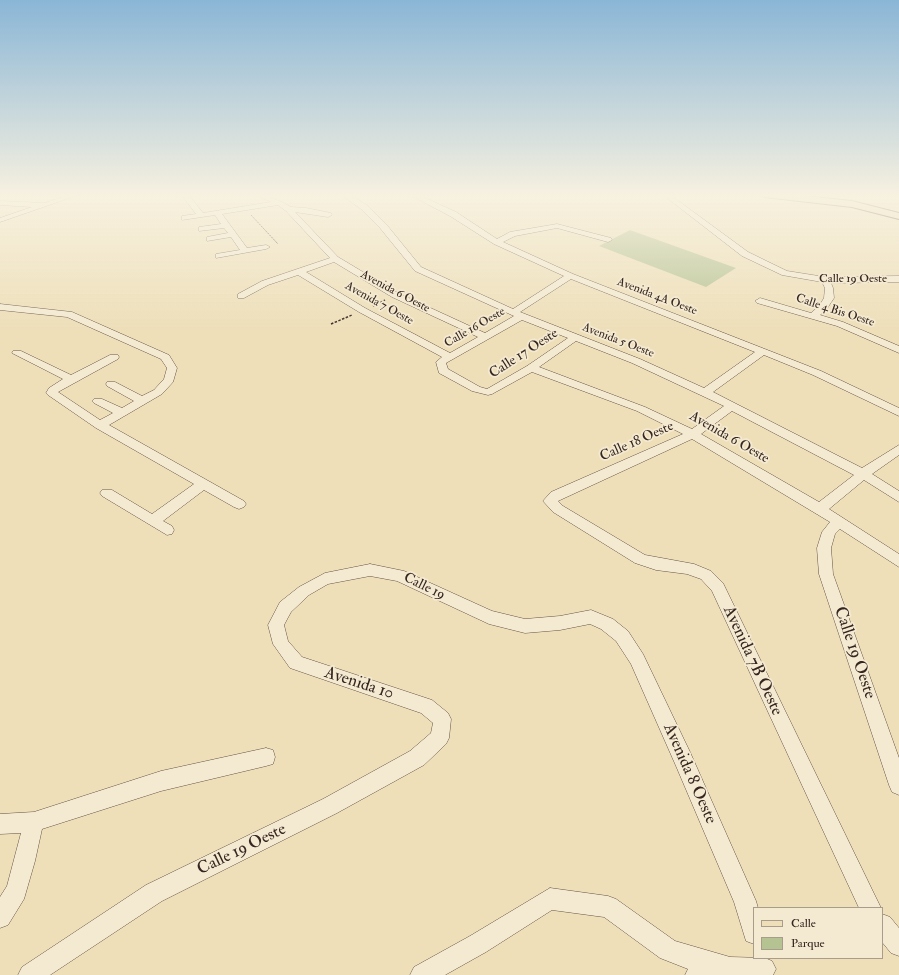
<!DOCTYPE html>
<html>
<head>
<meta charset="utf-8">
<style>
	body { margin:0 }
	#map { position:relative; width:899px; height:975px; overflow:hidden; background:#eedfb9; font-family:"IM FELL Double Pica",serif }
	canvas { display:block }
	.legend { position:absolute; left:753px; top:907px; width:130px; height:52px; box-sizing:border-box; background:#f4ead2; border:1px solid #a89c8a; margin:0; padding:5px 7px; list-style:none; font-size:12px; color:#36261f }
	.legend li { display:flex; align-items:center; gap:8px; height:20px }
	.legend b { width:20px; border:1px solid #a89c8a }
</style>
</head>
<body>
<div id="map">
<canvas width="899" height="975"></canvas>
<ul class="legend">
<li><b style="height:5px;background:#eedfb9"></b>Calle</li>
<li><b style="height:11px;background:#b5c292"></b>Parque</li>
</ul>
</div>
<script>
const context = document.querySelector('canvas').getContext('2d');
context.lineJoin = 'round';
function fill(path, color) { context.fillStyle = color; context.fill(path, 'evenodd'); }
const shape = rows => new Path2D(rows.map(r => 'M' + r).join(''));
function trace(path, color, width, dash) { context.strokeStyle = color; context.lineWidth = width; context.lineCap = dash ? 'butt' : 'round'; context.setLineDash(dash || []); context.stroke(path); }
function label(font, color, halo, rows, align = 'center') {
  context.font = font + ' "IM FELL Double Pica",serif'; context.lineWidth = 3.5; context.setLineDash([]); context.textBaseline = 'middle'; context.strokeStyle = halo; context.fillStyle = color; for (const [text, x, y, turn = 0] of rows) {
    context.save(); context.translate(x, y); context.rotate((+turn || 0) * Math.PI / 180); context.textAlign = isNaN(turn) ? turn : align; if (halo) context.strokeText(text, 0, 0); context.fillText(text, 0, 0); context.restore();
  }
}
fill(shape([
	[630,230,736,268,706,287,599,246]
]), '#b5c292');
const minor = shape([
	[71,194,81,194,0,222,0,218,32,207,0,205,0,201,45,203,71,194],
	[181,194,188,194,203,213,271,202,253,194,262,194,282,202,291,207,306,208,331,213,332,215,328,217,295,212,338,257,398,293,485,333,514,316,415,271,380,228,361,209,340,194,348,194,367,205,386,224,421,267,513,309,564,276,494,244,450,216,408,194,417,194,456,212,497,239,510,232,557,224,611,238,612,240,608,242,557,228,515,236,503,242,573,274,821,371,899,408,899,416,813,375,764,355,713,392,862,468,899,445,899,455,872,474,899,491,899,502,864,480,829,509,899,554,899,567,840,529,835,534,831,548,833,574,899,758,899,795,892,792,889,785,819,574,817,548,822,532,830,522,692,439,558,501,563,506,645,555,694,564,711,571,723,583,881,908,859,908,712,591,701,579,687,574,656,570,635,563,553,512,543,501,551,492,683,434,637,411,532,372,492,394,488,395,472,391,439,373,436,362,442,357,359,312,298,275,268,285,244,298,238,298,238,294,262,281,330,258,286,211,278,205,222,214,247,248,266,245,270,247,266,249,216,258,216,254,240,250,231,237,207,241,207,237,228,233,224,228,199,231,199,227,221,224,215,215,182,220,182,216,196,214,181,194],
	[334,262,392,297,478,337,450,353,365,308,306,272,334,262],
	[571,279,755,352,704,388,640,359,520,312,571,279],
	[522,320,568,338,527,366,487,389,480,387,448,369,446,363,522,320],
	[576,341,632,363,724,406,692,429,645,407,539,367,576,341],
	[732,411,854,475,819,502,701,434,732,411],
	[662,194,669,194,748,252,787,271,825,277,899,276,899,282,831,283,833,288,834,298,826,310,820,315,843,322,899,346,899,353,837,326,757,303,755,301,760,298,811,313,819,306,824,298,825,288,822,282,782,275,742,256,662,194],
	[0,304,72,312,169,355,177,368,173,382,162,394,109,425,244,501,246,504,244,507,239,509,234,507,204,490,163,521,172,526,174,530,172,534,167,535,102,496,100,493,102,490,112,490,152,514,194,484,96,428,48,395,46,393,49,388,63,379,12,353,13,351,21,351,71,375,110,355,118,355,119,357,118,359,58,392,100,420,113,413,94,403,92,401,94,399,102,399,122,408,134,401,107,386,106,384,107,382,115,382,142,396,154,390,164,379,167,368,161,359,67,317,0,310,0,304],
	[370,564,404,571,492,611,525,619,560,616,591,610,613,619,628,631,643,654,690,752,756,901,758,908,754,908,754,944,746,941,734,902,676,766,631,664,616,641,601,629,590,624,560,630,525,633,489,624,397,581,370,576,328,584,309,595,291,612,284,625,288,641,302,657,432,700,448,713,451,719,449,738,446,744,424,765,337,813,162,901,50,975,18,975,22,967,146,885,323,799,410,751,431,733,433,723,421,713,290,668,273,644,268,625,280,602,299,587,325,573,370,564],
	[266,748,273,750,275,757,273,764,266,766,161,791,42,829,35,861,24,899,8,925,0,928,0,897,7,886,21,833,0,834,0,814,34,812,161,771,266,748],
	[550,888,608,896,616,899,675,941,730,957,765,958,772,961,776,969,773,975,685,975,688,969,660,958,604,917,552,910,486,952,445,975,410,975,414,967,470,936,550,888],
	[882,914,890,917,899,928,899,956,891,953,882,942,882,914]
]);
const major = shape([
	[760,194,787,194,852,201,899,213,899,219,852,207,764,197,760,194]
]);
trace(minor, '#645446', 1);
trace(major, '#36261f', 2);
trace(shape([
	[251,215,278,244]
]), '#36261f', 1, [2, 1]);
trace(shape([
	[373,306,385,300],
	[331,324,352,315]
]), '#36261f', 1.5, [2.5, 1.5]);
fill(minor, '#f4ead2');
fill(major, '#eedfb9');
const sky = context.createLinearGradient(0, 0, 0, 331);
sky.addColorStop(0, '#8ab6d6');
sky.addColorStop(0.59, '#f7f1e0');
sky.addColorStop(1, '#f7f1e000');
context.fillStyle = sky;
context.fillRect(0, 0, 899, 331);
label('12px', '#36261f', '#f4ead2', [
	["Calle 19 Oeste",853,279],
	["Avenida 6 Oeste",395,292,28],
	["Avenida 4A Oeste",657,297,21],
	["Avenida 7 Oeste",379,304,29],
	["Calle 4 Bis Oeste",835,311,18],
	["Calle 16 Oeste",475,328,-30],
	["Avenida 5 Oeste",618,341,21]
]);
label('14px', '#36261f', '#f4ead2', [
	["Calle 17 Oeste",524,354,-33],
	["Avenida 6 Oeste",729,438,30],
	["Calle 18 Oeste",637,442,-24],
	["Calle 19",424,587,26]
]);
label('17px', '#36261f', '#f4ead2', [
	["Calle 19 Oeste",854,653,71],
	["Avenida 7B Oeste",752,661,65],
	["Avenida 10",359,684,18],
	["Avenida 8 Oeste",689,774,66],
	["Calle 19 Oeste",242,850,-26]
]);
</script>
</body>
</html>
